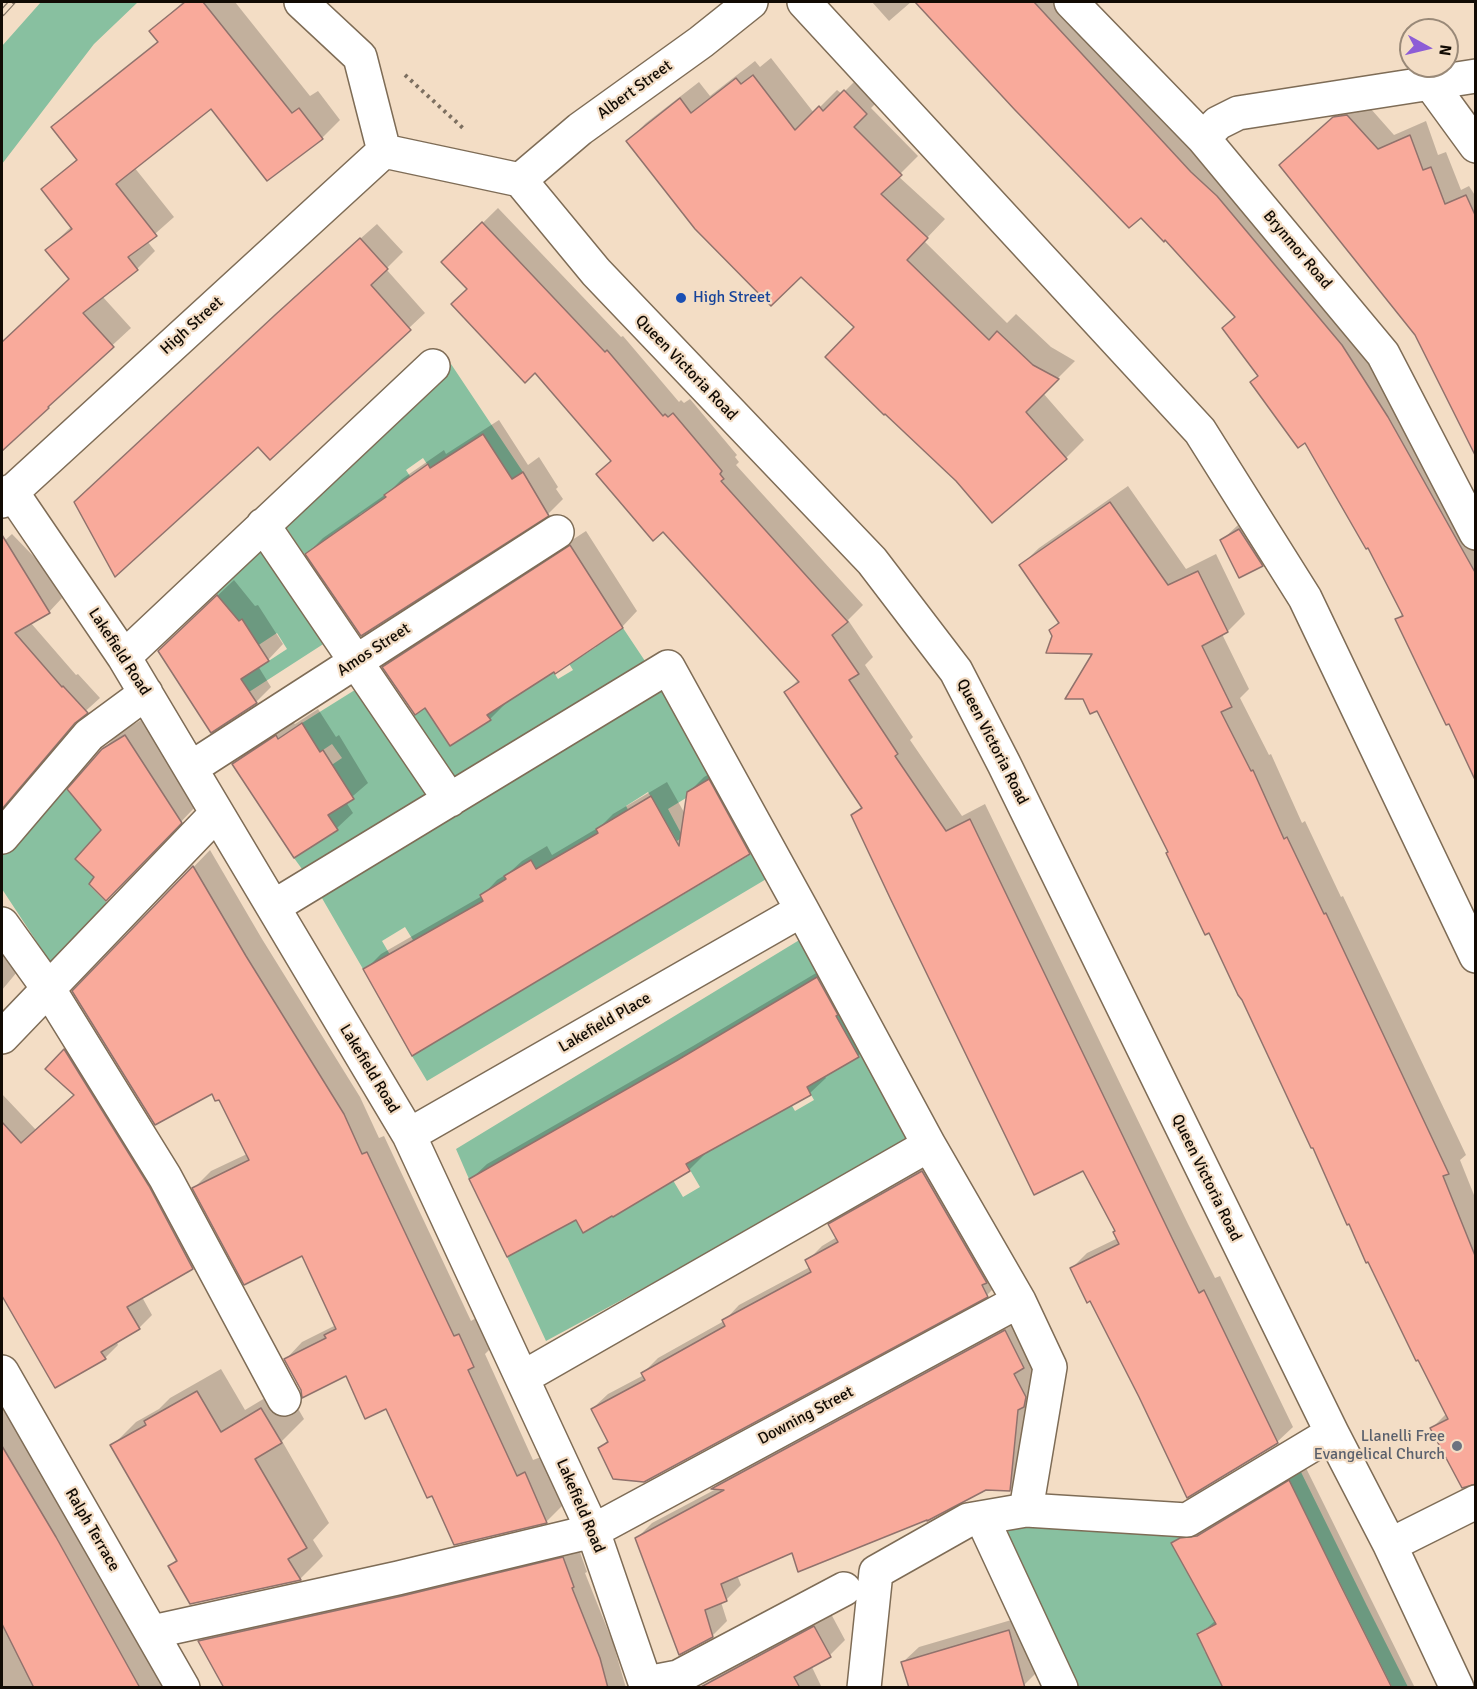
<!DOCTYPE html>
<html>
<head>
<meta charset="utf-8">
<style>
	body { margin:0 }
	#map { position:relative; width:1477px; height:1689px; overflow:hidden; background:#f3ddc5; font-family:Signika,sans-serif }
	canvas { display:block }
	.frame { position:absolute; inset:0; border:3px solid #110b04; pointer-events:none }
	.north { position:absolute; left:1399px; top:18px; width:60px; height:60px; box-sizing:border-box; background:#f3ddc5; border:2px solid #998978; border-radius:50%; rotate:98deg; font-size:16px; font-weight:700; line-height:24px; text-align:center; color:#110b04 }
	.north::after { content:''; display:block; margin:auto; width:21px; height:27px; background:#8d5dd6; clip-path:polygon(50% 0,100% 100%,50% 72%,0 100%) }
</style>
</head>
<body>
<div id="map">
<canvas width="1477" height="1689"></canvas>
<div class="frame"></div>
<div class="north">N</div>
</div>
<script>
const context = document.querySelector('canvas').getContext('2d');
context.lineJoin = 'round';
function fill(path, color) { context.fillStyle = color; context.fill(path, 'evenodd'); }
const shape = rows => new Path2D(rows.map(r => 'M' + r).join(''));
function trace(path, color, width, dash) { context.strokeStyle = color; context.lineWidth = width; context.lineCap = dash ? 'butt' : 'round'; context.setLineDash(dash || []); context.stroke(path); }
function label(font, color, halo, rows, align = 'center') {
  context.font = font + ' Signika,sans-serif'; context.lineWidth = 4.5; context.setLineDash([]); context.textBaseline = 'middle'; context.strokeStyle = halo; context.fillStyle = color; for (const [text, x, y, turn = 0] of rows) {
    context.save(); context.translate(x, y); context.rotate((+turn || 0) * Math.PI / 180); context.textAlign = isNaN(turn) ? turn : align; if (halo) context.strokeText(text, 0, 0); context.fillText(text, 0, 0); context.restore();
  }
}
fill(shape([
	[41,2,138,2,94,44,2,164,2,46],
	[451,364,523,472,512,479,482,434,466,445,459,512,423,458,406,470,440,522,384,495,414,539,404,546,376,504,359,515,387,556,350,522,333,534,359,574,323,542,304,554,281,520],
	[262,539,328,641,249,692,241,679,287,649,277,633,228,665,201,625,226,606,210,586],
	[568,604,607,638,623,628,645,661,453,779,411,717,425,708,450,746,490,721,464,679,499,707,515,697,529,634,558,679,573,670,543,623,555,615,582,656,596,647],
	[358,688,427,794,302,869,294,858,338,830,328,815,354,799,306,782,342,758,332,744,296,768,302,723],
	[665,688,716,775,690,791,703,829,686,798,668,809,683,837,677,841,648,792,626,806,655,855,596,829,621,875,560,910,531,860,534,927,500,883,480,895,507,941,438,981,405,927,382,941,413,994,385,957,363,969,319,893],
	[63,785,101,830,94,877,89,885,110,906,52,965,2,889,2,856],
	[758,850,773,875,427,1081,412,1056],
	[801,939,823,974,676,1061,469,1179,456,1149],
	[844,1012,915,1141,546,1341,507,1257,528,1245,556,1188,583,1232,585,1170,613,1217,632,1206,649,1140,683,1197,700,1187,667,1131,774,1075,795,1111,814,1100,793,1063,836,1016],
	[1300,1470,1367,1606,1408,1687,1392,1687,1287,1477],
	[998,1524,1190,1532,1171,1543,1265,1599,1197,1633,1205,1652,1239,1687,1079,1687]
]), '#88c0a0');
fill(shape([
	[183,2,235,2,310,96,318,91,340,120,322,138,211,106,134,167,174,217,147,241,155,251,137,269,102,296,131,328,65,389,2,452,2,352,70,279,47,250,72,226,43,189,78,158,53,127,71,110,159,40,151,31],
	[872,2,911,2,889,21],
	[917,2,1064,2,1357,329,1476,531,1476,764,1397,620,1403,613,1368,546,1305,441,1224,328,1236,316,1166,238,1016,109],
	[771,58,814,113,837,90,842,94,863,73,884,95,871,108,918,156,898,176,945,219,924,241,1007,323,1016,314,1051,347,1075,361,1043,393,1084,440,1066,458,856,327,801,275,628,141,646,123,699,82,710,96,755,61,760,67],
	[1363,100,1394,135,1426,121,1438,155,1446,152,1461,190,1469,186,1476,197,1476,454,1416,334,1297,150,1350,102],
	[498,208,621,337,623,336,679,402,681,400,684,403,690,399,737,455,735,457,739,462,736,465,863,605,848,620,873,657,865,665,913,737,910,740,962,816,985,804,1188,1224,1215,1278,1220,1276,1293,1427,1277,1442,1091,1299,1071,1269,1087,1253,1118,1238,1117,1231,1084,1169,853,816,862,806,786,692,799,679,468,289,443,262],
	[377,224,403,252,386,269,425,313,270,458,292,299],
	[499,420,528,465,539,457,558,487,556,489,563,499,548,514,307,554,323,538,389,492,402,479,444,450,446,454],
	[1128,486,1186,569,1216,554,1245,614,1228,631,1222,634,1249,689,1240,698,1269,755,1271,754,1302,823,1305,821,1341,897,1343,896,1466,1155,1460,1160,1476,1200,1476,1463,1432,1428,1447,1413,1170,852,1095,653,1051,630,1059,621,1021,565,1039,548],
	[1255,514,1277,549,1262,564,1222,540,1238,525],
	[586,531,637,611,622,627,504,702,505,704,490,719,426,706,384,667,400,652],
	[12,534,41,564,62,598,49,612,30,622,76,675,78,674,100,698,80,716,2,811,2,543],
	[234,580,255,606,258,605,283,644,268,660,258,666,271,687,256,702,175,636],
	[318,709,336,737,339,735,368,783,346,802,353,813,337,828,234,764,250,748,292,721,295,724],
	[141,720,196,806,122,884,96,877,103,830,103,750,119,733],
	[725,765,765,837,749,853,365,970,381,954,482,896,497,880,510,872,522,861,547,846,552,855,601,826,613,814,667,782,685,814,688,793,704,777],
	[210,850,262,939,360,1097,379,1138,384,1136,471,1321,476,1318,490,1349,485,1354,533,1460,541,1457,563,1505,547,1521,455,1543,433,1494,387,1407,347,1374,302,1390,286,1359,302,1342,336,1325,303,1254,194,1188,211,1171,247,1154,219,1098,74,991],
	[2,924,27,960,2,990],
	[833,963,873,1040,858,1056,824,1075,826,1078,810,1093,704,1152,705,1154,689,1170,584,1231,576,1218,471,1179,487,1164,693,1046],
	[78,1037,206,1255,192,1268,142,1297,152,1315,139,1328,116,1341,118,1345,105,1358,55,1386,2,1292,2,1094,36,1130,75,1094,47,1069],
	[938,1157,1002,1280,987,1295,600,1448,608,1440,592,1409,608,1394,644,1375,643,1373,658,1358,724,1321,739,1305,810,1267,807,1261,822,1246,837,1237,830,1224,845,1209],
	[1020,1316,1040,1382,1024,1475,1010,1490,985,1488,793,1551,737,1575,741,1585,726,1600,721,1602,727,1621,712,1636,637,1538,652,1523,718,1488,714,1487,728,1474],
	[221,1369,245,1410,285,1386,304,1419,282,1441,329,1523,313,1540,323,1556,300,1579,170,1566,177,1559,112,1446,136,1422,159,1409,170,1398],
	[2,1405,163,1688,2,1688],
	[1305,1466,1415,1688,1232,1688,1205,1630,1216,1620,1173,1544,1188,1528],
	[577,1544,587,1572,585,1573,613,1643,626,1688,227,1688,200,1641,214,1627],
	[830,1612,845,1640,830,1655,811,1665,822,1688,707,1688,706,1685,722,1669],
	[1025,1616,1039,1670,1024,1685,903,1662,919,1647]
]), '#0003');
const building = shape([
	[185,2,203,2,292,113,299,108,323,139,267,181,211,109,116,184,157,236,128,257,138,270,83,313,114,347,48,407,49,408,2,451,2,342,69,279,45,250,72,229,41,189,77,160,51,127,158,42,149,31,185,2],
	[915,2,1034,2,1191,172,1217,196,1342,345,1388,417,1476,574,1476,782,1449,724,1446,725,1395,619,1403,616,1368,548,1366,549,1305,443,1298,448,1250,382,1258,376,1222,328,1235,317,1165,240,1164,242,1141,218,1129,228,1015,110,915,2],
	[753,75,795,130,819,106,823,111,844,90,867,114,854,127,902,175,881,194,928,238,907,260,989,340,997,331,1033,365,1059,379,1026,412,1067,459,992,523,956,481,885,414,884,415,825,357,854,327,801,277,771,306,695,229,626,141,680,98,691,113,736,78,741,84,753,75],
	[1347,115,1378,149,1410,135,1423,170,1431,167,1445,204,1466,195,1476,217,1476,457,1415,335,1279,165,1333,117,1347,115],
	[482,222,605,352,607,350,663,416,665,414,668,417,673,413,722,471,720,474,724,479,721,481,848,622,832,635,859,674,849,680,898,754,895,756,946,831,970,819,1173,1240,1199,1293,1204,1290,1278,1443,1187,1498,1139,1397,1090,1301,1087,1303,1070,1268,1119,1244,1113,1232,1115,1231,1083,1171,1034,1195,891,900,851,815,862,808,784,692,799,682,663,532,653,541,625,508,596,474,611,461,535,373,525,383,451,304,467,289,441,262,482,222],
	[360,238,388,269,371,285,411,330,270,460,258,447,115,577,74,502,275,315,360,238],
	[483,434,512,479,523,472,549,516,361,636,305,554,386,497,384,495,428,464,430,468,483,434],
	[1110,502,1168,585,1198,571,1228,632,1202,646,1232,707,1221,712,1251,771,1253,770,1284,839,1287,837,1324,914,1326,913,1449,1174,1443,1176,1476,1258,1476,1484,1462,1488,1430,1428,1448,1419,1418,1360,1416,1361,1368,1262,1366,1263,1349,1224,1347,1225,1313,1148,1311,1148,1242,1000,1238,995,1209,933,1205,935,1166,853,1168,852,1097,711,1090,714,1083,699,1065,699,1092,654,1046,653,1052,636,1049,630,1059,623,1019,565,1110,502],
	[1239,529,1263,566,1239,578,1220,540,1239,529],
	[2,535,50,613,15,633,62,687,63,686,88,713,75,723,2,809,2,535],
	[570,545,623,628,555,674,554,672,487,715,491,720,450,746,425,708,415,715,382,667,570,545],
	[217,595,239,621,242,619,269,661,241,679,257,703,211,733,158,651,217,595],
	[302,723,320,752,323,750,354,799,328,815,338,830,294,858,232,764,276,735,278,739,302,723],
	[125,735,182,823,106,901,89,884,94,877,75,859,101,830,67,789,102,749,125,735],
	[709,779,750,854,412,1056,363,969,483,901,480,895,506,879,504,876,531,860,536,869,598,833,596,829,651,796,679,846,687,792,709,779],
	[193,866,246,956,344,1114,362,1154,367,1152,454,1336,459,1334,474,1367,468,1370,517,1476,525,1472,547,1523,454,1545,432,1496,427,1498,386,1409,365,1419,346,1376,302,1398,301,1390,284,1359,326,1338,324,1335,336,1329,302,1256,244,1285,192,1188,249,1160,219,1100,215,1101,212,1094,155,1125,72,991,193,866],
	[817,977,838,1015,836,1016,859,1057,807,1087,811,1095,686,1164,690,1171,613,1217,612,1216,583,1233,576,1220,507,1257,469,1179,676,1061,817,977],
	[64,1049,149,1186,193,1269,127,1307,140,1329,101,1352,106,1359,55,1388,2,1296,2,1122,21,1143,74,1095,45,1069,64,1049],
	[922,1171,987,1283,982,1285,988,1297,644,1482,613,1479,598,1448,608,1442,591,1409,645,1380,641,1373,725,1326,722,1320,811,1272,805,1260,838,1242,828,1224,922,1171],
	[1005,1330,1024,1368,1014,1374,1026,1397,1024,1407,1018,1410,1010,1491,986,1490,927,1521,927,1520,798,1572,792,1553,721,1584,727,1601,705,1610,713,1637,679,1655,635,1538,724,1490,711,1489,1005,1330],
	[197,1391,221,1432,261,1408,282,1443,255,1459,307,1548,288,1559,301,1580,190,1604,168,1566,177,1561,110,1445,146,1425,144,1421,197,1391],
	[2,1446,56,1537,140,1688,34,1688,2,1624,2,1446],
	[1289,1480,1340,1584,1392,1688,1223,1688,1197,1634,1216,1624,1171,1543,1180,1538,1197,1536,1289,1480],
	[563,1557,574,1587,572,1588,600,1658,608,1688,224,1688,198,1641,402,1596,563,1557],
	[814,1626,831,1657,794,1677,800,1688,699,1688,814,1626],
	[1009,1630,1025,1688,909,1688,901,1662,1009,1630]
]);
fill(building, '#f9aa9b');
trace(building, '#90726c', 1.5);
const minor = shape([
	[301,2,360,57,384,151,520,180,596,272,872,561,956,671,1004,764,1332,1433,1390,1545,1457,1688],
	[804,2,1200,431,1305,598,1476,956],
	[1071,2,1203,138,1383,354,1476,533],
	[1430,83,1476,146],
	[1203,138,1218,123,1238,113,1476,76],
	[520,180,580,129,701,42,751,2],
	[11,491,124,657,409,1135,593,1531,647,1688],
	[2,501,384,151],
	[263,525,450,800],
	[124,657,433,366],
	[191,768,557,532],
	[2,837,89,735,146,693],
	[273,907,668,667,802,910,929,1145,1019,1301,1050,1367,1026,1510],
	[2,924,48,988,165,1177,284,1399],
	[2,1037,217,813],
	[409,1135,802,910],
	[2,1372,183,1688],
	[522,1378,929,1145],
	[982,1518,1061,1688],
	[1390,1545,1476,1502],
	[152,1632,398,1578,593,1531,1019,1301],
	[647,1683,678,1677,844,1589],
	[864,1688,876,1572,968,1520,1026,1510,1187,1520,1332,1433]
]);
trace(minor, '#7e6c56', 36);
trace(shape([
	[405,75,464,129]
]), '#7c6f60', 4, [3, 4.5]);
trace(minor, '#fff', 33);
const rail = shape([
	[2,13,12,2]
]);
trace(rail, '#857667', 7);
trace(rail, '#f3ddc5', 4.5, [14]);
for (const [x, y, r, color] of [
	[681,298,6,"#1a4fb4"],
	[1457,1446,6,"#6b7280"]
]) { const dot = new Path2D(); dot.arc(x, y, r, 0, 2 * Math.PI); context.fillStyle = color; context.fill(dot); trace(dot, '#f3ddc5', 2); }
label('16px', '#110b04', '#f3ddc5', [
	["Albert Street",635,90,-36],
	["Brynmor Road",1297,250,50],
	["High Street",192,326,-42],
	["Queen Victoria Road",686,368,46],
	["Amos Street",374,650,-33],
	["Lakefield Road",119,652,57],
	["Queen Victoria Road",992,742,63],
	["Lakefield Place",605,1023,-30],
	["Lakefield Road",369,1069,59],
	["Queen Victoria Road",1206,1178,64],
	["Downing Street",806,1416,-28],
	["Lakefield Road",580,1506,67],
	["Ralph Terrace",92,1530,60]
]);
label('16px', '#164399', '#f3ddc5', [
	["High Street",693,298]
], 'left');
label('16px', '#5b616d', '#f3ddc5', [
	["Llanelli Free",1445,1437],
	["Evangelical Church",1445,1455]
], 'right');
</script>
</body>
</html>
